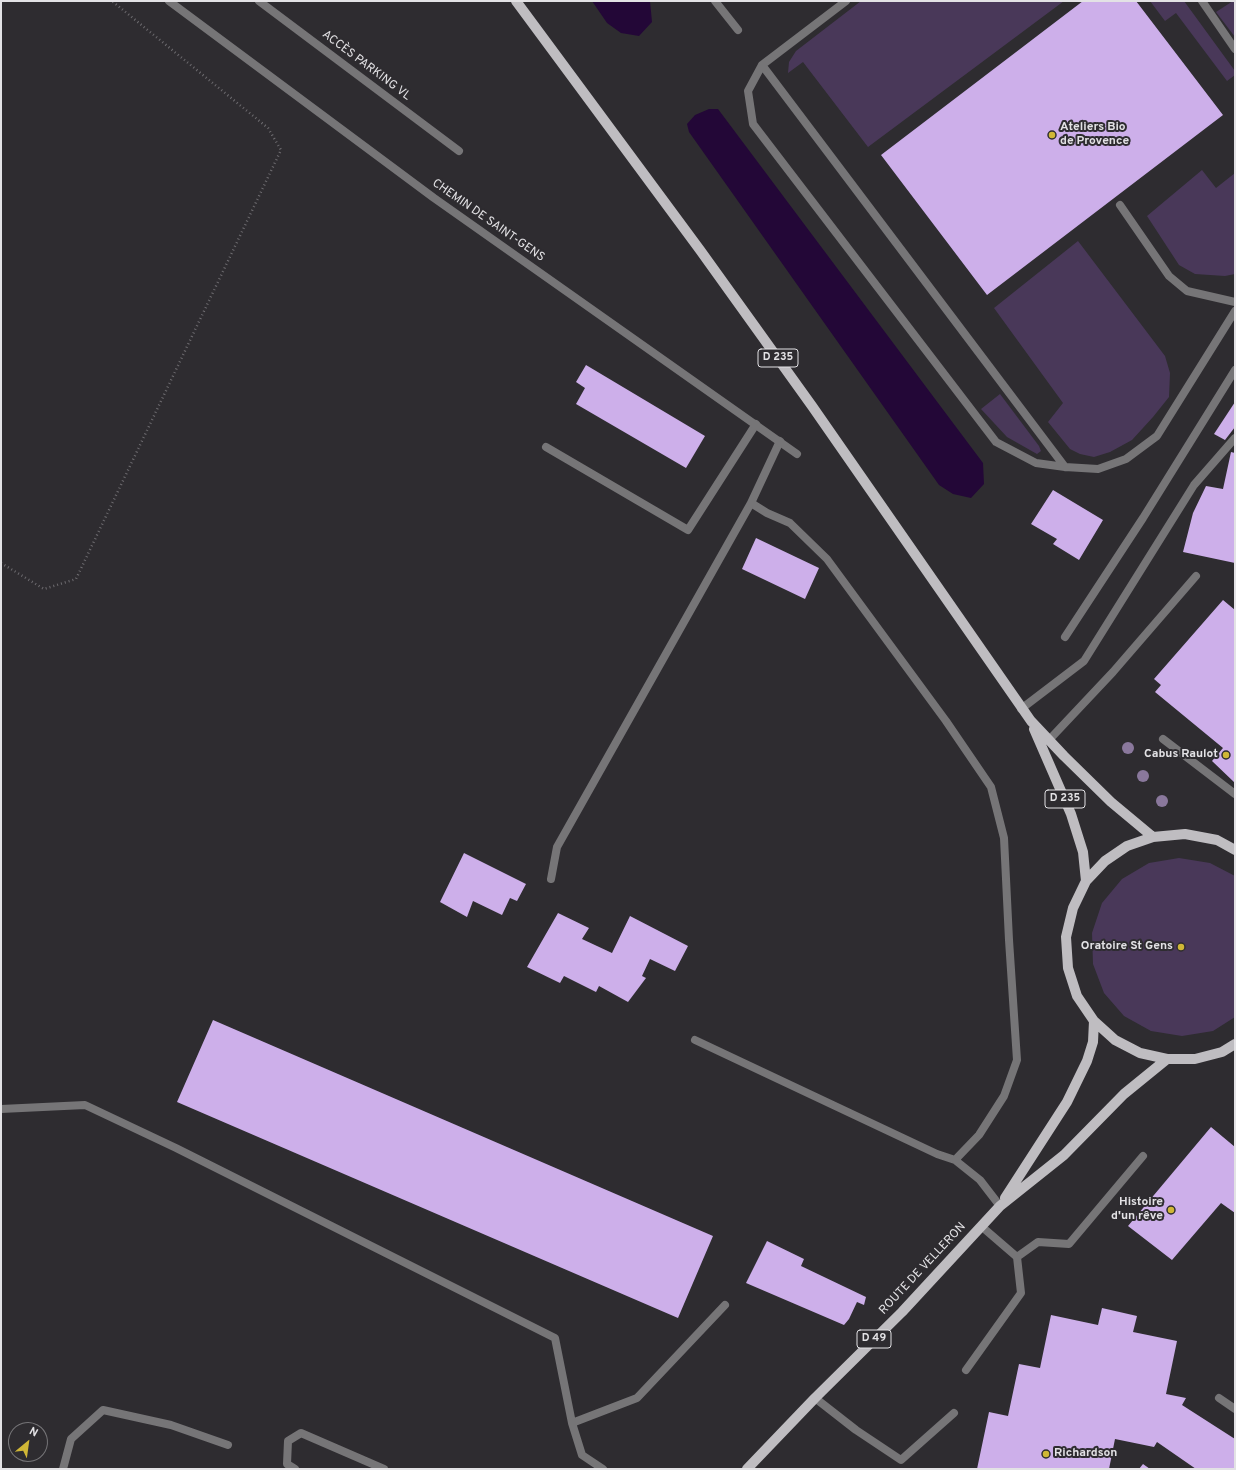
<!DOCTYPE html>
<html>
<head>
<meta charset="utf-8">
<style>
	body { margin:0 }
	#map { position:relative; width:1236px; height:1470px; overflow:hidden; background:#2e2c30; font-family:Overpass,sans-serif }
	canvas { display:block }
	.frame { position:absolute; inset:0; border:2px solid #e3e2e5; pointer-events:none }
	.north { position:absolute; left:8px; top:1422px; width:40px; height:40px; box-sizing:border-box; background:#2e2c30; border:1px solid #767578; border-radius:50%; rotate:29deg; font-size:11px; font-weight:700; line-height:16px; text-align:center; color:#e3e2e5 }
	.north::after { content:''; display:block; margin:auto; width:14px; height:18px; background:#d0b736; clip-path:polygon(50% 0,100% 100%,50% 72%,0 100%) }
</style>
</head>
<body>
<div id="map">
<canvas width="1236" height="1470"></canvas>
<div class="frame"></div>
<div class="north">N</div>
</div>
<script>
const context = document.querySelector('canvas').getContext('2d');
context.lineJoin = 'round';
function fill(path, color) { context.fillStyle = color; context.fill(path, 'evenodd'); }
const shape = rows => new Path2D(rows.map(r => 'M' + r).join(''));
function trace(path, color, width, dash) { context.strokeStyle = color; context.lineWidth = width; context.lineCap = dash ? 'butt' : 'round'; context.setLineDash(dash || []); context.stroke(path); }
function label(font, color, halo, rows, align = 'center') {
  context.font = font + ' Overpass,sans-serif'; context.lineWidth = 4; context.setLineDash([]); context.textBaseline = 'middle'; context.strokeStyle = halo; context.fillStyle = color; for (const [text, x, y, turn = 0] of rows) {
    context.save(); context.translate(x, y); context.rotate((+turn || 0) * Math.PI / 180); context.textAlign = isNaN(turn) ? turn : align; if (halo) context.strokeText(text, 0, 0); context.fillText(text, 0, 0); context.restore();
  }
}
fill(shape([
	[861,1,1064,1,868,147,803,62,788,73,789,62,796,51],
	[1150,1,1184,1,1235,71,1235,75,1227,81,1176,13,1165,21],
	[1233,1,1235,1,1235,37,1216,12],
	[1202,170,1216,188,1235,173,1235,274,1225,276,1195,274,1179,265,1147,216],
	[1078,241,1165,356,1170,373,1169,397,1153,417,1132,440,1110,452,1094,457,1080,454,1070,449,1048,422,1063,403,994,308],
	[1000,394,1039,446,1041,451,1037,454,1007,437,981,409],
	[1179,858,1210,863,1235,876,1235,1017,1213,1031,1182,1036,1151,1031,1124,1016,1104,993,1093,964,1092,933,1102,903,1122,879,1149,863]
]), '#493859');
fill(shape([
	[592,1,650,1,652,22,639,36,621,33,607,23],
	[709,109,718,109,983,463,984,484,971,498,953,494,939,485,689,132,687,124,695,115]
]), '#230737');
fill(shape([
	[1083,1,1136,1,1223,115,987,295,881,155],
	[586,365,705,436,686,468,576,404,585,388,576,382],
	[1235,402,1235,427,1225,440,1214,434],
	[1231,452,1235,453,1235,563,1183,552,1193,513,1206,486,1223,489],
	[1053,490,1103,520,1079,560,1053,544,1057,539,1031,524],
	[756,538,819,568,805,599,742,569],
	[1223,600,1235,610,1235,783,1212,761,1223,748,1155,692,1161,685,1154,679],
	[464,853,526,884,517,901,510,898,502,915,473,901,467,917,440,902],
	[558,913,589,928,582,939,612,953,630,916,688,946,675,971,650,959,642,976,646,978,628,1002,599,986,596,992,564,976,560,983,527,967],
	[213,1020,713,1236,678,1318,177,1102],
	[1211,1127,1235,1147,1235,1213,1221,1203,1172,1260,1128,1226],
	[767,1241,804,1259,801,1266,866,1297,864,1305,857,1302,849,1319,844,1325,746,1283],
	[1102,1308,1137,1316,1133,1332,1177,1341,1166,1394,1186,1398,1182,1405,1235,1439,1235,1469,1196,1469,1157,1442,1154,1447,1115,1439,1109,1469,977,1469,989,1412,1008,1416,1019,1364,1040,1368,1051,1315,1098,1325],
	[1143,1464,1150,1469,1139,1469]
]), '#cdafea');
trace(shape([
	[1,563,44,589,76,579,281,150,268,128,112,1]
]), '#6d6b6f', 2.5, [1, 3]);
trace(shape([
	[259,1,459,151],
	[715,1,738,30],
	[846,1,762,65,748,91,753,124,996,442,1036,463,1065,467,1098,469,1126,459,1157,436,1235,311],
	[1202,1,1235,49],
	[762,65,1065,467],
	[1120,205,1169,276,1187,291,1235,302],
	[546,447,688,530,756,424],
	[751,503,780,441],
	[1065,637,1143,518,1235,370],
	[1021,709,1084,661,1194,485,1235,438],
	[1163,739,1235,794],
	[1049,740,1113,672,1196,576],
	[551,879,557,847,751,503,767,513,790,523,827,559,946,721,991,787,1004,838,1009,940,1017,1060,1004,1096,979,1135,955,1160,980,1180,1000,1206],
	[695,1040,937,1154,955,1160],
	[1,1109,85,1105,176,1148,555,1338,572,1423],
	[1017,1257,1038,1242,1069,1244,1143,1156],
	[966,1370,1021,1293,1017,1257,981,1226],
	[815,1398,856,1430,901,1460,954,1413],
	[1219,1398,1235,1409],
	[63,1469,71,1439,103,1410,171,1425,228,1445],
	[295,1469,287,1464,288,1441,301,1433,384,1469],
	[603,1469,582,1455,572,1423,637,1398,725,1305]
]), '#767577', 8);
trace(shape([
	[169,1,434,198,797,454]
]), '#767577', 8);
trace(shape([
	[516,1,700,250,812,406,1031,721,1064,756,1111,802,1153,837],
	[1034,729,1071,814,1083,852,1086,881],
	[1235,850,1217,840,1185,834,1153,837,1127,846,1105,861,1086,881,1073,908,1066,937,1068,968,1077,996,1094,1021,1115,1040,1140,1053,1167,1059,1195,1059,1222,1052,1235,1044],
	[1005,1198,1067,1102,1087,1061,1093,1042,1094,1021],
	[747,1469,815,1398,902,1312,1000,1206,1064,1155,1124,1094,1167,1059]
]), '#bfbdc1', 10);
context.fillStyle = '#8a789c';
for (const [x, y] of [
	[1128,748],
	[1143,776],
	[1162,801]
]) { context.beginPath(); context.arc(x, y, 6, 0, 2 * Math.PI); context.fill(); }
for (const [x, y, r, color] of [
	[1052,135,4,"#d0b736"],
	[1226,755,4,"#d0b736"],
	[1181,947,4,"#d0b736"],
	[1171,1210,4,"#d0b736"],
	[1046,1454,4,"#d0b736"]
]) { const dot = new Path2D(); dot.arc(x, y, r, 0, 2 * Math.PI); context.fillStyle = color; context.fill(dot); trace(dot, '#2e2c30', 1.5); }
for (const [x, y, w] of [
	[778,358,40],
	[1065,799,40],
	[874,1339,34]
]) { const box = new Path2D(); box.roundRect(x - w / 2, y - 9, w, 18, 3); context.fillStyle = '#2e2c30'; context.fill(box); trace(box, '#e3e2e5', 1); }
label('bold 11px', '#e3e2e5', null, [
	["D 235",778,358],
	["D 235",1065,799],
	["D 49",874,1339]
]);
label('12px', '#e3e2e5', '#2e2c30', [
	["ACCÈS PARKING VL",366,66,37],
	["CHEMIN DE SAINT-GENS",488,221,35],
	["ROUTE DE VELLERON",923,1269,-47]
]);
label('bold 12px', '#e3e2e5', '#2e2c30', [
	["Ateliers Bio",1060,128,"left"],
	["de Provence",1060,142,"left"],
	["Cabus Raulot",1218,755],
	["Oratoire St Gens",1173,947],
	["Histoire",1163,1203],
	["d'un rêve",1163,1217],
	["Richardson",1054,1454,"left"]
], 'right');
</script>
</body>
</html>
